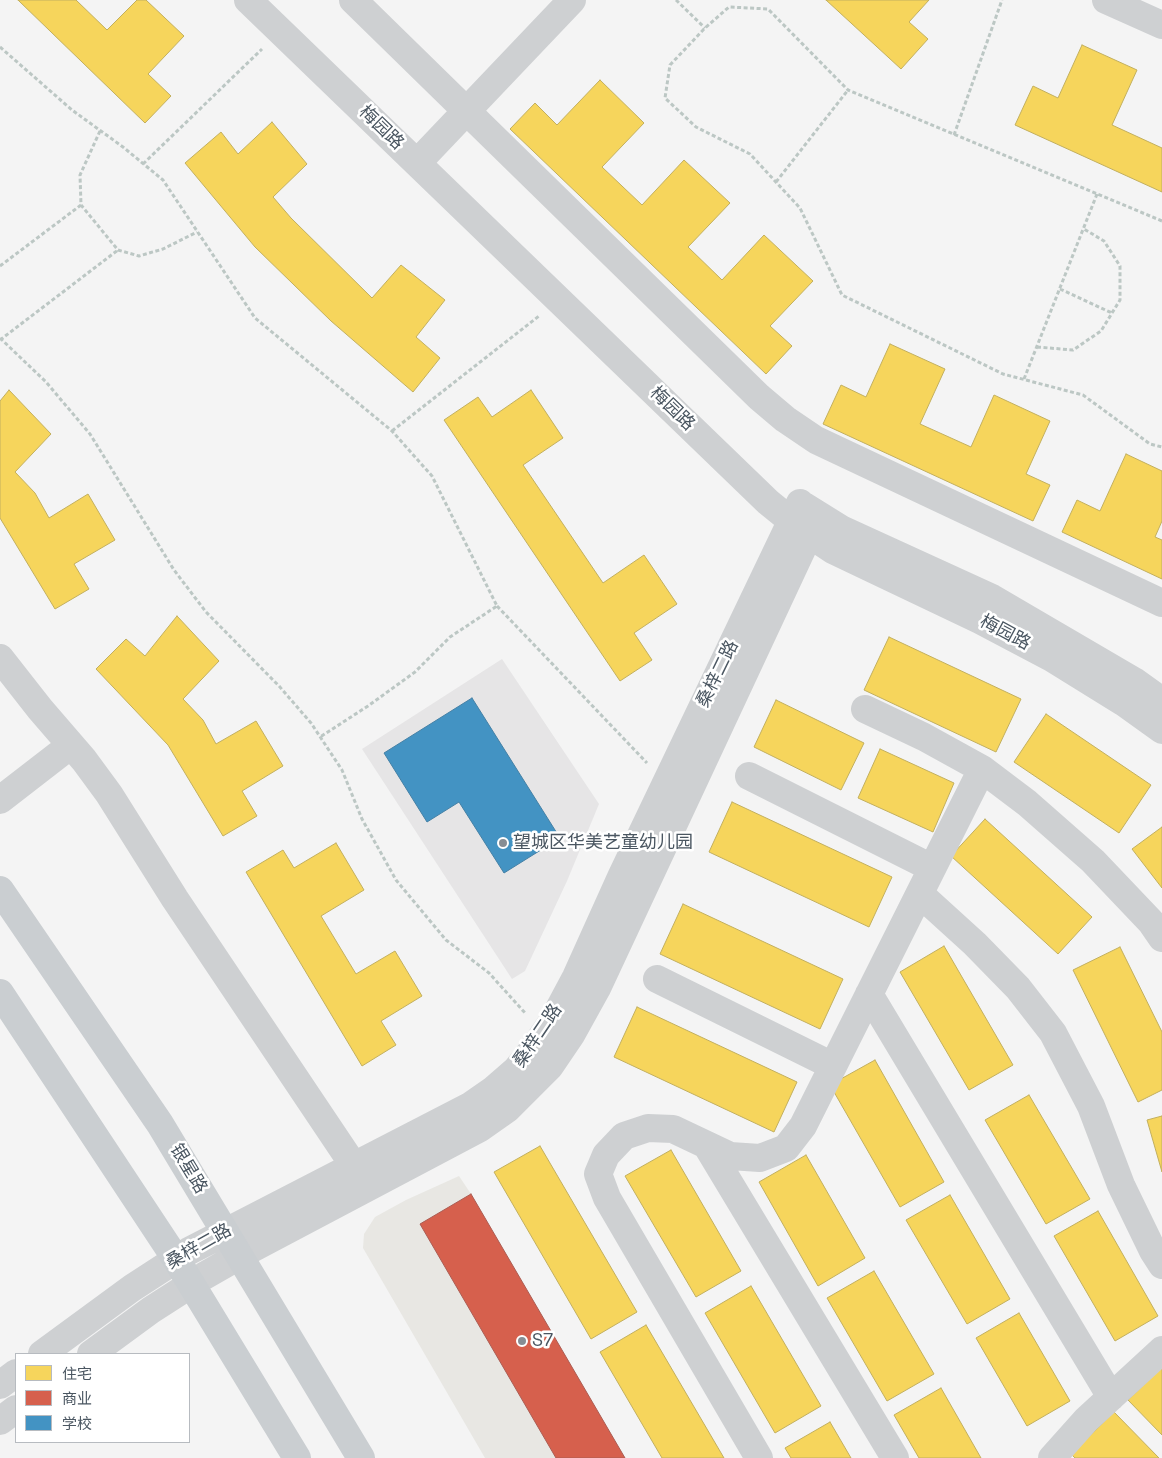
<!DOCTYPE html>
<html>
<head>
<meta charset="utf-8">
<style>
	body { margin:0 }
	#map { position:relative; width:1162px; height:1458px; overflow:hidden; background:#f4f4f4; font-family:"Space Grotesk","Noto Sans SC",sans-serif }
	canvas { display:block }
	.legend { position:absolute; left:15px; top:1353px; width:175px; height:90px; box-sizing:border-box; background:#fff; border:1px solid #b7bbc0; margin:0; padding:6px 9px; list-style:none; font-size:15px; color:#4a5661 }
	.legend li { display:flex; align-items:center; gap:10px; height:25px }
	.legend b { width:25px; border:1px solid #b7bbc0 }
</style>
</head>
<body>
<div id="map">
<canvas width="1162" height="1458"></canvas>
<ul class="legend">
<li><b style="height:14px;background:#f6d55c"></b>住宅</li>
<li><b style="height:14px;background:#d6604d"></b>商业</li>
<li><b style="height:14px;background:#4393c3"></b>学校</li>
</ul>
</div>
<script>
const context = document.querySelector('canvas').getContext('2d');
context.lineJoin = 'round';
function fill(path, color) { context.fillStyle = color; context.fill(path, 'evenodd'); }
const shape = rows => new Path2D(rows.map(r => 'M' + r).join(''));
function trace(path, color, width, dash) { context.strokeStyle = color; context.lineWidth = width; context.lineCap = dash ? 'butt' : 'round'; context.setLineDash(dash || []); context.stroke(path); }
function label(font, color, halo, rows, align = 'center') {
  context.font = font + ' "Space Grotesk","Noto Sans SC",sans-serif'; context.lineWidth = 5; context.setLineDash([]); context.textBaseline = 'middle'; context.strokeStyle = halo; context.fillStyle = color; for (const [text, x, y, turn = 0] of rows) {
    context.save(); context.translate(x, y); context.rotate((+turn || 0) * Math.PI / 180); context.textAlign = isNaN(turn) ? turn : align; if (halo) context.strokeText(text, 0, 0); context.fillText(text, 0, 0); context.restore();
  }
}
fill(shape([
	[459,1176,471,1194,625,1458,485,1458,363,1248,364,1234,375,1217,406,1200]
]), '#e8e7e3');
fill(shape([
	[502,659,599,804,567,881,525,971,512,979,362,749]
]), '#e6e5e6');
const homes = shape([
	[18,0,76,0,107,30,137,0,146,0,184,36,148,74,171,96,145,123,18,0],
	[826,0,929,0,909,22,928,39,901,69,826,0],
	[1082,45,1137,70,1112,125,1162,148,1162,192,1015,125,1033,86,1058,98,1082,45],
	[600,80,644,123,602,167,642,205,684,160,730,203,688,247,722,280,764,235,813,281,770,326,792,346,766,374,510,129,535,103,557,125,600,80],
	[272,122,307,164,273,197,291,218,372,298,401,265,445,300,416,337,440,358,413,392,331,321,255,247,185,163,221,132,238,154,272,122],
	[890,344,945,369,920,424,971,447,994,395,1050,421,1026,474,1050,485,1033,521,823,424,841,385,866,397,890,344],
	[9,390,51,434,15,472,35,493,49,518,88,494,115,540,74,564,89,589,55,609,0,518,0,401,9,390],
	[531,390,563,438,523,465,603,583,644,555,677,604,634,633,652,660,620,681,444,420,478,397,492,417,531,390],
	[1126,454,1162,471,1162,521,1155,537,1162,540,1162,579,1062,532,1077,500,1100,511,1126,454],
	[177,616,219,661,183,699,203,720,216,744,256,721,283,766,242,791,257,816,223,836,168,745,96,669,126,639,145,656,177,616],
	[889,637,1021,699,996,752,864,690,889,637],
	[776,700,864,743,841,790,754,747,776,700],
	[1046,714,1151,785,1119,833,1014,762,1046,714],
	[880,749,954,783,933,832,858,798,880,749],
	[732,802,892,877,869,927,709,852,732,802],
	[985,819,1092,917,1058,954,951,856,985,819],
	[1162,827,1162,888,1132,849,1162,827],
	[336,843,364,890,321,916,356,974,395,951,422,996,381,1021,396,1045,362,1066,246,872,283,850,294,868,336,843],
	[683,904,843,979,820,1029,660,954,683,904],
	[944,946,1013,1065,969,1090,900,972,944,946],
	[1120,947,1162,1032,1162,1090,1138,1102,1073,970,1120,947],
	[637,1007,797,1082,774,1132,614,1057,637,1007],
	[875,1060,944,1182,900,1207,830,1085,875,1060],
	[1029,1095,1090,1199,1046,1224,985,1120,1029,1095],
	[1162,1116,1162,1172,1147,1120,1162,1116],
	[540,1146,637,1312,591,1339,494,1172,540,1146],
	[671,1150,741,1271,696,1297,625,1176,671,1150],
	[806,1155,865,1258,818,1286,759,1182,806,1155],
	[950,1195,1010,1299,967,1324,906,1220,950,1195],
	[1098,1211,1158,1316,1115,1341,1054,1236,1098,1211],
	[874,1271,934,1374,887,1401,827,1298,874,1271],
	[751,1286,821,1406,775,1433,705,1313,751,1286],
	[1019,1313,1070,1401,1027,1426,976,1338,1019,1313],
	[646,1325,724,1458,662,1458,600,1352,646,1325],
	[1162,1367,1162,1435,1128,1400,1162,1367],
	[941,1388,981,1458,919,1458,894,1415,941,1388],
	[1114,1412,1159,1458,1075,1458,1071,1454,1114,1412],
	[830,1422,851,1458,791,1458,785,1448,830,1422]
]);
fill(homes, '#f6d55c');
trace(homes, '#c2af5e', 1);
const shops = shape([
	[471,1194,625,1458,556,1458,420,1224,471,1194]
]);
fill(shops, '#d6604d');
trace(shops, '#ac5d53', 1);
const schools = shape([
	[472,698,560,838,504,873,459,802,427,822,384,753,472,698]
]);
fill(schools, '#4393c3');
trace(schools, '#4581a6', 1);
trace(shape([
	[676,0,705,28],
	[0,47,72,110,123,147,163,180,255,318,392,431,432,476,497,606,450,637,415,672,368,706,320,737],
	[100,131,80,175,81,205,118,250,139,256,163,249,197,232],
	[954,135,1002,0],
	[143,164,262,49],
	[776,182,848,90],
	[1162,221,848,90,768,9,729,7,705,28,670,65,665,98,696,127,750,154,800,208,842,295,1003,374,1083,395,1150,444,1162,447],
	[0,266,81,205],
	[1060,289,1112,313],
	[0,338,46,382,90,434,174,570,206,612,279,686,311,723,342,770,362,819,396,880,446,940,489,973,526,1014],
	[0,340,118,250],
	[1037,347,1073,350,1101,331,1120,300,1120,266,1104,241,1084,229],
	[1024,379,1097,194],
	[392,431,539,316],
	[497,606,647,763]
]), '#bcc7c4', 3, [4, 2.5]);
trace(shape([
	[248,0,768,502,800,528,833,550,980,620,1052,658,1123,702,1162,730],
	[353,0,759,397,785,419,816,440,1162,603],
	[1106,0,1162,25],
	[417,163,572,0],
	[804,506,841,529,992,598,1134,681,1162,701],
	[0,658,40,709,84,760,109,794,175,899,354,1166],
	[865,709,924,737,982,769,1027,803,1093,861,1151,922,1162,938],
	[749,776,932,868],
	[0,800,71,745],
	[920,894,975,944,1018,988,1053,1033,1091,1106,1121,1185,1153,1251,1162,1265],
	[657,979,833,1066],
	[869,994,1111,1397],
	[707,1146,895,1458],
	[42,1354,132,1288,189,1251,470,1106,493,1090,516,1070,534,1048,552,1022,576,977,622,875,800,503],
	[91,1354,151,1310,204,1276,253,1248,480,1128,507,1109,550,1066,571,1035,597,988,818,515],
	[0,1385,16,1373],
	[0,1421,16,1409],
	[759,1458,607,1198,598,1174,606,1155,624,1136,648,1128,673,1129,730,1156,760,1158,786,1148,803,1126,982,769],
	[1052,1458,1086,1420,1162,1350]
]), '#ced0d2', 28);
trace(shape([
	[0,890,160,1124,361,1458],
	[0,993,176,1259,297,1458]
]), '#caced1', 28);
for (const [x, y, r, color] of [
	[503,843,5,"#868d94"],
	[522,1341,5,"#868d94"]
]) { const dot = new Path2D(); dot.arc(x, y, r, 0, 2 * Math.PI); context.fillStyle = color; context.fill(dot); trace(dot, '#fff', 2); }
label('18px', '#4a5661', '#fff', [
	["梅园路",381,128,44],
	["梅园路",672,409,44],
	["梅园路",1005,633,28],
	["桑梓二路",718,674,-64],
	["桑梓二路",538,1036,-56],
	["银星路",188,1169,59],
	["桑梓二路",199,1247,-30]
]);
label('18px', '#4a5661', '#fff', [
	["望城区华美艺童幼儿园",513,843],
	["S7",532,1341]
], 'left');
</script>
</body>
</html>
